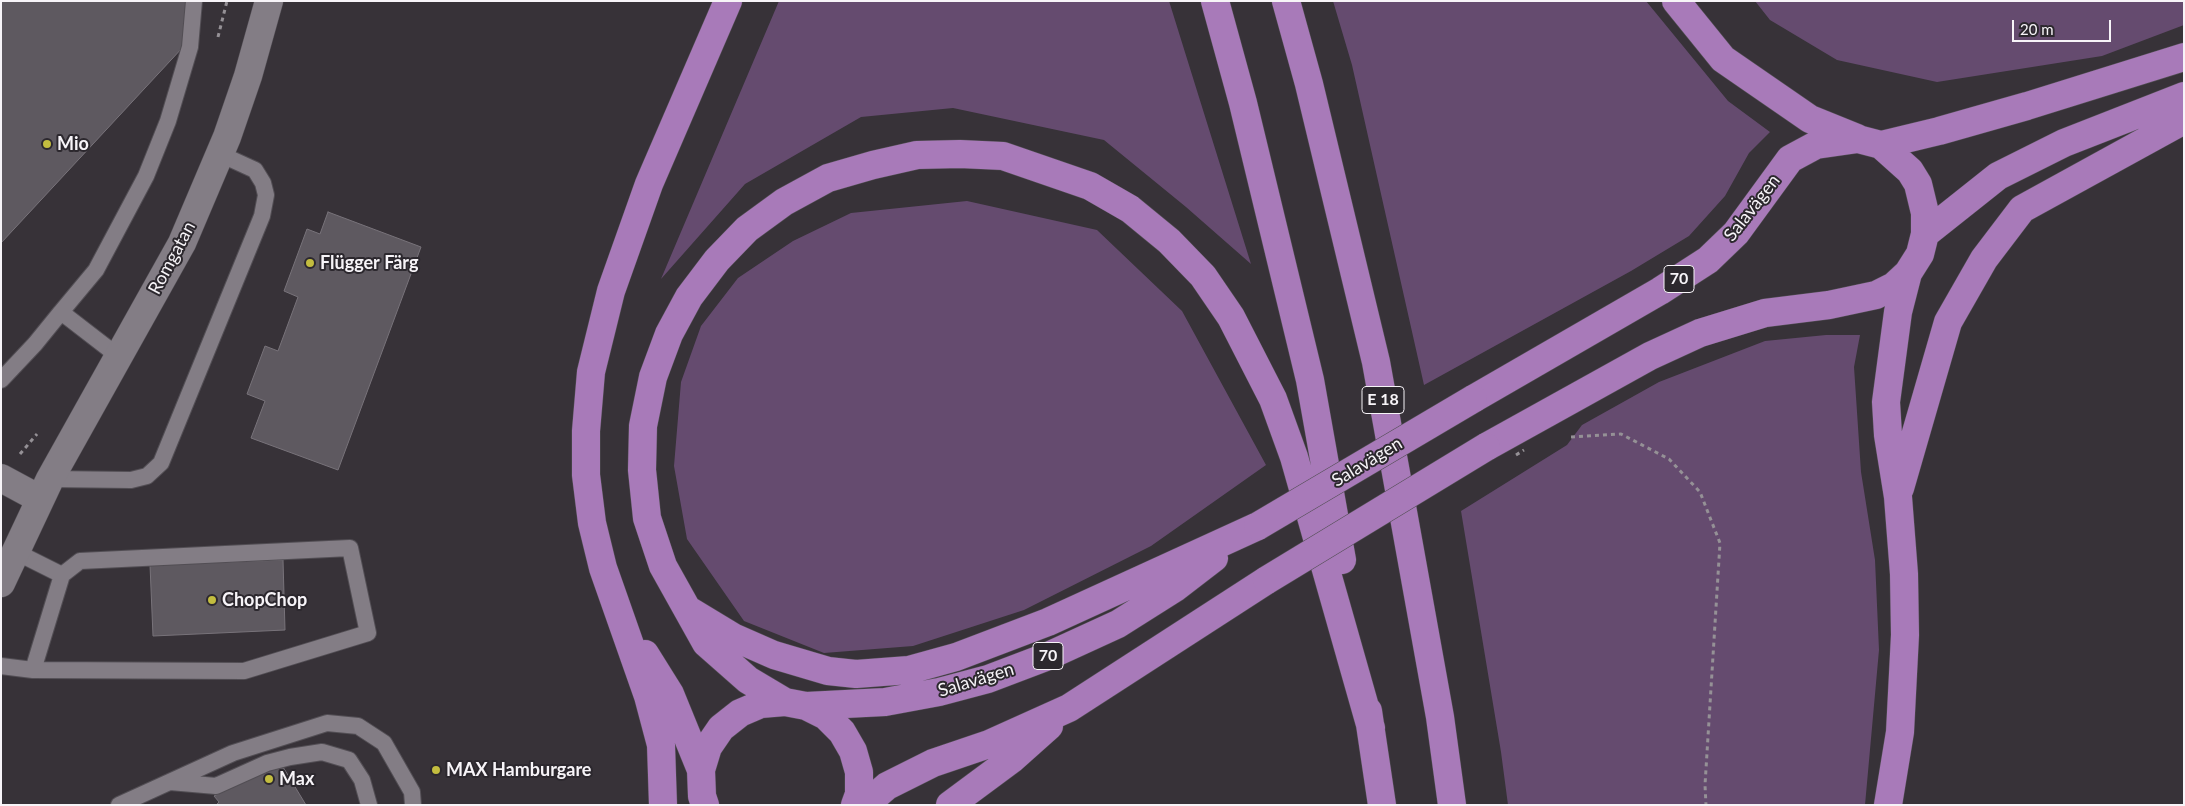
<!DOCTYPE html>
<html>
<head>
<meta charset="utf-8">
<style>
	body { margin:0 }
	#map { position:relative; width:2185px; height:806px; overflow:hidden; background:#373238; font-family:Lato,sans-serif }
	canvas { display:block }
	.frame { position:absolute; inset:0; border:2px solid #f7f4f8; pointer-events:none }
	.scale { position:absolute; left:2012px; top:20px; width:99px; height:22px; box-sizing:border-box; border:2px solid #f7f4f8; border-top:0; padding-left:6px; font-size:15px; line-height:18px; white-space:nowrap; color:#f7f4f8; -webkit-text-stroke:4px #2c282e; paint-order:stroke }
</style>
</head>
<body>
<div id="map">
<canvas width="2185" height="806"></canvas>
<div class="frame"></div>
<div class="scale">20 m</div>
</div>
<script>
const context = document.querySelector('canvas').getContext('2d');
context.lineJoin = 'round';
function fill(path, color) { context.fillStyle = color; context.fill(path, 'evenodd'); }
const shape = rows => new Path2D(rows.map(r => 'M' + r).join(''));
function trace(path, color, width, dash) { context.strokeStyle = color; context.lineWidth = width; context.lineCap = dash ? 'butt' : 'round'; context.setLineDash(dash || []); context.stroke(path); }
function label(font, color, halo, rows, align = 'center') {
  context.font = font + ' Lato,sans-serif'; context.lineWidth = 4; context.setLineDash([]); context.textBaseline = 'middle'; context.strokeStyle = halo; context.fillStyle = color; for (const [text, x, y, turn = 0] of rows) {
    context.save(); context.translate(x, y); context.rotate((+turn || 0) * Math.PI / 180); context.textAlign = isNaN(turn) ? turn : align; if (halo) context.strokeText(text, 0, 0); context.fillText(text, 0, 0); context.restore();
  }
}
fill(shape([
	[779,1,1169,1,1251,264,1186,207,1104,140,953,108,861,117,745,184,661,279],
	[1333,1,1646,1,1728,101,1770,132,1749,153,1725,196,1689,236,1631,271,1424,385,1352,65],
	[1755,1,2184,1,2184,25,2102,56,1937,82,1837,60,1770,20],
	[967,201,1097,230,1182,311,1266,465,1151,546,1024,610,913,646,824,653,744,621,687,539,674,466,681,382,701,326,738,278,793,241,851,213],
	[1826,335,1860,335,1854,367,1861,472,1875,560,1879,650,1865,805,1508,805,1501,752,1461,511,1567,445,1582,425,1659,382,1765,341]
]), '#654b6f');
const building = shape([
	[1,1,187,1,184,46,1,243,1,1],
	[328,212,421,247,338,470,251,438,265,401,247,394,265,346,278,351,298,297,284,291,307,229,320,234,328,212],
	[283,560,285,630,153,636,150,565,283,560],
	[280,762,306,805,216,805,219,802,214,796,280,762]
]);
fill(building, '#5e5960');
trace(building, '#78737a', 1);
const lane = shape([
	[61,312,96,270,146,176,168,121,190,47,194,1],
	[1,380,35,344,61,312,118,356],
	[50,479,131,480,147,476,161,463,262,216,266,195,263,183,255,170,220,154],
	[16,552,62,575,33,670],
	[1,666,33,670,244,671,368,633,350,548,80,561,62,575],
	[170,782,216,786,267,763,290,757,322,752,349,760,362,780,369,805],
	[119,805,233,753,327,723,358,726,384,743,412,792,413,805]
]);
const street = shape([
	[1,478,40,499],
	[1,583,50,479,182,243,227,137,248,76,269,1]
]);
const highway = shape([
	[1215,1,1243,103,1310,380,1342,560],
	[1286,1,1309,84,1376,362,1440,717,1452,805],
	[1676,1,1723,59,1810,119,1857,138],
	[1881,145,1939,131,2027,106,2184,57],
	[1925,234,1998,176,2064,143,2184,96],
	[1473,399,1660,291,1708,260,1736,233,1790,159,1816,145,1858,139,1881,145,1910,171,1918,184,1925,213,1925,234,1920,254,1908,273,1894,286,1876,295,1829,305,1765,313,1700,333,1650,356,1486,447],
	[1900,488,1948,322,1984,259,2022,209,2184,120],
	[690,611,733,637,774,655,828,671,856,674,909,670,956,657,1048,622,1258,526],
	[645,654,670,694,701,770],
	[785,702,748,680,706,643,663,566,647,518,642,470,643,426,653,377,669,334,689,297,717,260,747,229,784,202,828,178,873,165,917,155,960,154,1003,156,1090,186,1130,209,1169,241,1203,276,1231,317,1273,399,1294,457,1371,728],
	[806,706,885,702,939,692,988,679,1046,657,1118,624,1175,588,1214,558],
	[1368,711,1382,805],
	[663,805,661,745,648,696,603,568,592,523,586,475,586,431,591,372,611,291,649,184,728,1],
	[705,805,702,796,701,770,708,747,721,728,740,713,761,704,785,702,806,706,826,716,842,732,853,751,859,772,859,794,855,805],
	[865,805,887,786,933,763,989,744,1069,708,1267,580],
	[950,805,1012,759,1049,726],
	[1888,805,1900,732,1905,635,1904,574,1898,497,1888,435,1886,402,1898,312,1908,273]
]);
trace(lane, '#524e54', 18);
trace(street, '#524e54', 29);
trace(highway, '#524e54', 29);
trace(shape([
	[218,37,227,1],
	[1571,437,1621,434,1669,459,1700,492,1720,543,1705,785,1706,805],
	[20,454,37,434]
]), '#959196', 3, [4, 4]);
trace(lane, '#837d85', 16);
trace(street, '#837d85', 28);
trace(highway, '#a87ab9', 28);
const highwayBridge = shape([
	[1258,526,1473,399],
	[1267,580,1486,447]
]);
trace(highwayBridge, '#524e54', 29, []);
trace(shape([
	[1516,455,1524,450]
]), '#959196', 3, [4, 4]);
trace(highwayBridge, '#a87ab9', 28);
for (const [x, y, r, color] of [
	[47,144,5,"#c3bd3f"],
	[310,263,5,"#c3bd3f"],
	[212,600,5,"#c3bd3f"],
	[436,770,5,"#c3bd3f"],
	[269,779,5,"#c3bd3f"]
]) { const dot = new Path2D(); dot.arc(x, y, r, 0, 2 * Math.PI); context.fillStyle = color; context.fill(dot); trace(dot, '#2c282e', 2); }
for (const [x, y, w] of [
	[1679,279,30],
	[1383,400,42],
	[1048,656,30]
]) { const box = new Path2D(); box.roundRect(x - w / 2, y - 13.5, w, 27, 4); context.fillStyle = '#2c282e'; context.fill(box); trace(box, '#f7f4f8', 1); }
label('bold 16px', '#f7f4f8', null, [
	["70",1679,279],
	["E 18",1383,400],
	["70",1048,656]
]);
label('bold 18px', '#f7f4f8', '#2c282e', [
	["Mio",57,144],
	["Flügger Färg",320,263],
	["ChopChop",222,600],
	["MAX Hamburgare",446,770],
	["Max",279,779]
], 'left');
label('18px', '#f7f4f8', '#2c282e', [
	["Salavägen",1752,208,-52],
	["Romgatan",172,258,-62],
	["Salavägen",1367,462,-31],
	["Salavägen",976,680,-17]
]);
</script>
</body>
</html>
